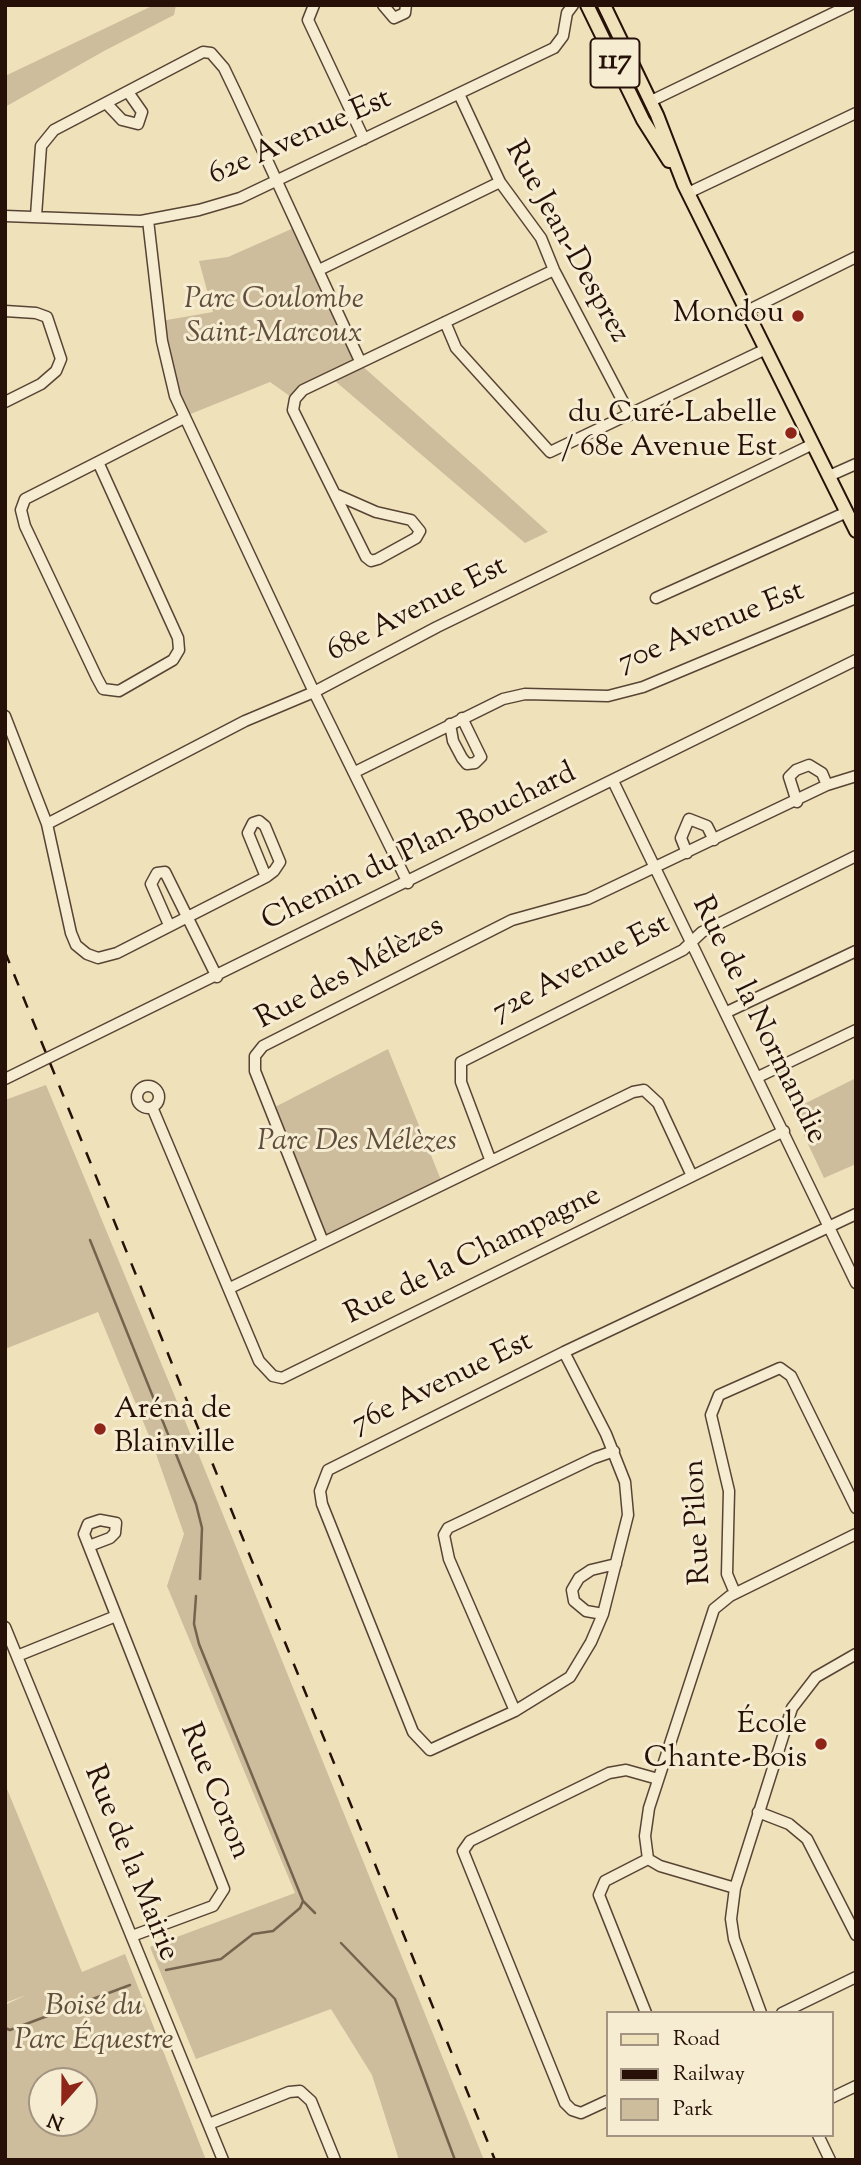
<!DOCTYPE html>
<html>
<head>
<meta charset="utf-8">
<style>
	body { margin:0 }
	#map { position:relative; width:861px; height:2165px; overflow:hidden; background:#efe1ba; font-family:"Sorts Mill Goudy",serif }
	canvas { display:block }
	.frame { position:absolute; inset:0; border:7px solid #261008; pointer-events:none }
	.legend { position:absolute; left:606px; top:2011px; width:228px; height:126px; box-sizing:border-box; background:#f5ecd2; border:2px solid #a29481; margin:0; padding:9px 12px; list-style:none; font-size:21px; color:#261008 }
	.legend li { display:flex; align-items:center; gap:14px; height:35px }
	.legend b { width:35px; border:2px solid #a29481 }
	.north { position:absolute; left:28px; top:2067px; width:70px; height:70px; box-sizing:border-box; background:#f5ecd2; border:2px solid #a29481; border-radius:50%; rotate:201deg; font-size:19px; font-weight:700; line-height:28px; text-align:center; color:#261008 }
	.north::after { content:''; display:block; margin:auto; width:24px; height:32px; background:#8f2418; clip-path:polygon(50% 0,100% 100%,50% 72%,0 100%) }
</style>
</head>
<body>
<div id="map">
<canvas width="861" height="2165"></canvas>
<div class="frame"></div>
<ul class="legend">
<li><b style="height:9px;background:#efe1ba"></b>Road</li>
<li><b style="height:9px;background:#261008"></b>Railway</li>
<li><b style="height:19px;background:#cdbd9c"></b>Park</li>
</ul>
<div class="north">N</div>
</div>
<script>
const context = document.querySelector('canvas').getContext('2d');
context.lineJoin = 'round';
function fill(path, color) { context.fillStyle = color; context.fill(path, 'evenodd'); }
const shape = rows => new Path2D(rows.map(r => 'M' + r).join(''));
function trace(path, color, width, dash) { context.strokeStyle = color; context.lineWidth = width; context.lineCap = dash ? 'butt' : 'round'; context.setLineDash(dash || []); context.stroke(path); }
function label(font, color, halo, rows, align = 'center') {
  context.font = font + ' "Sorts Mill Goudy",serif'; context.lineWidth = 6; context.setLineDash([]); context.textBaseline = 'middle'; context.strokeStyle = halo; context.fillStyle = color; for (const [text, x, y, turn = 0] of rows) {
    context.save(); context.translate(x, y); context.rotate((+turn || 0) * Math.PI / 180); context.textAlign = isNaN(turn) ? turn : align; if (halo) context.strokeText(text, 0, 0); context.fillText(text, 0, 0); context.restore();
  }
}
fill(shape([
	[154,5,176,5,174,15,104,51,5,107,5,76],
	[296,227,359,361,294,399,270,382,188,415,170,370,161,321,213,312,199,261,228,257],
	[360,364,484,474,548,532,525,543,335,381],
	[388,1049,441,1180,324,1238,273,1108],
	[856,1078,856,1164,824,1178,792,1110],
	[46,1085,190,1433,484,2160,399,2160,372,2075,331,2009,196,2059,150,1947,295,1893,167,1586,184,1534,154,1448,98,1312,5,1349,5,1100],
	[5,1784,82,1972,125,1954,206,2160,5,2160,5,2005,26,1995,5,2003],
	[42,2081,84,2081,84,2123,42,2123]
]), '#cdbd9c');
trace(shape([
	[90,1240,196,1504,202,1528,200,1579],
	[196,1596,194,1624,199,1644,303,1901,315,1913],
	[341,1943,395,1999,455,2160],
	[166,1970,221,1959,253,1934,273,1931,300,1908,303,1901],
	[5,2028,10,2030,130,1985]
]), '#76634e', 2.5);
const minor = shape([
	[314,5,308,20,364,139],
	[383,5,394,18,405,13,406,5],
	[459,94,500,182,541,238,554,270,630,415],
	[651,101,850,5],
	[106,103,122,120,138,124,142,112,128,92],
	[688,193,856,113],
	[5,216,141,221,199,210,240,198,554,48,563,36,567,13,573,5],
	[36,216,41,146,54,130,203,52,211,53,224,68,236,93,360,361],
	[148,220,162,341,175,396,314,692,408,883],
	[319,270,500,182],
	[5,311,36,313,47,317,61,359,56,371,41,384,5,402],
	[747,311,856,257],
	[445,322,456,348,550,452,766,349],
	[98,462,178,638,179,650,173,660,119,691,103,689,97,678,25,526,21,510,25,499,31,496,98,462,184,418],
	[829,476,856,464],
	[335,494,376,512,411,520,420,531,416,538,378,559,371,561,366,557,293,410,295,399,303,390,554,270],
	[656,598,847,512],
	[5,716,47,824,71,933,76,945,87,954,98,958,117,953,266,877,274,871,280,862,265,826,259,821,253,823,248,833,266,877],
	[450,724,453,741,462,758,467,764,475,763,481,757,462,718],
	[355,772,503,699,525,694,608,696,643,687,856,598],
	[613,781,856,1283],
	[797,802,789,777,796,770,809,765,822,773,827,785],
	[47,824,245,721,314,692,437,627,813,444],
	[687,853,681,838,689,819,707,826,714,840],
	[169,925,151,884,157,873,165,872,217,977],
	[727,1012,856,951],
	[758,1077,856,1030],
	[5,1079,856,660],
	'137 1097a11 11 0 1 1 22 0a11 11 0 1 1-22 0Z',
	[152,1107,259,1361,273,1376,282,1378,784,1131],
	[490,1159,461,1082,461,1062,683,950,702,932,856,856],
	[323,1242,255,1071,255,1056,263,1046,512,920,588,899,827,785,856,776],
	[230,1288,633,1092,644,1090,658,1103,692,1176],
	[564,1352,606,1434,625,1482,628,1515,603,1614,591,1642,570,1677,515,1711,430,1750,413,1732,322,1504,320,1491,328,1470,564,1352,856,1214],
	[89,1546,110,1538,115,1533,116,1523,100,1520,88,1524,84,1534,224,1889,213,1906,132,1936],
	[735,1593,727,1574,729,1491,711,1415,719,1395,780,1368,791,1376,856,1508],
	[603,1614,586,1611,574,1601,572,1590,579,1578,591,1570,616,1564],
	[5,1627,223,2160],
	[17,1656,116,1616],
	[515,1711,449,1559,444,1535,448,1528,467,1519,594,1458,614,1451],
	[758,1812,789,1824,807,1839,856,1935],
	[648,1859,645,1836,649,1808,714,1609,730,1596,856,1534],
	[648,1859,660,1866,735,1888],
	[646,2013,599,1895,605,1881,648,1859],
	[761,2013,734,1939,731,1919,735,1888,792,1708,816,1677,856,1654],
	[782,2013,856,1977],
	[831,2098,856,2086],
	[607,2101,581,2113,572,2110,565,2103,463,1851,470,1841,609,1773,626,1770,658,1779],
	[209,2124,289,2092,300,2091,311,2101,335,2160],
	[818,2135,830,2160]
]);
const major = shape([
	[587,5,643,120,669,161],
	[604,5,657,115,684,185,856,531]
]);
trace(minor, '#584434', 13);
trace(major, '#261008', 16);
trace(minor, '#f5ecd2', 10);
trace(major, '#efe1ba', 12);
trace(shape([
	[5,952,495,2160]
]), '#261008', 2.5, [12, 12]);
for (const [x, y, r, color] of [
	[798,316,7,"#8f2418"],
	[791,433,7,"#8f2418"],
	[100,1429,7,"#8f2418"],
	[821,1744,7,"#8f2418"]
]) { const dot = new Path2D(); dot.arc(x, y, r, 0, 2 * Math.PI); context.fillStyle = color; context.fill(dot); trace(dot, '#f5ecd2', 2.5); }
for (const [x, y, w] of [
	[615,63,49]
]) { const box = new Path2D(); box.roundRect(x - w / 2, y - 24.5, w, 49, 5); context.fillStyle = '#f5ecd2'; context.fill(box); trace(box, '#261008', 2); }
label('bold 28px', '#261008', null, [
	["117",615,63]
]);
label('30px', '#261008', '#f5ecd2', [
	["62e Avenue Est",301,139,-24],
	["Rue Jean-Desprez",565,243,61],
	["68e Avenue Est",418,611,-27],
	["70e Avenue Est",712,629,-22],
	["Chemin du Plan-Bouchard",420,849,-26],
	["72e Avenue Est",582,970,-28],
	["Rue des Mélèzes",351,975,-28],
	["Rue de la Normandie",757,1021,64],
	["Rue de la Champagne",474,1257,-26],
	["76e Avenue Est",443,1385,-26],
	["Rue Pilon",700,1522,-93],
	["Rue Coron",213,1792,68],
	["Rue de la Mairie",129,1864,68]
]);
label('italic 30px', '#604d3c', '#f5ecd2', [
	["Parc Coulombe",274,302],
	["Saint-Marcoux",274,336],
	["Parc Des Mélèzes",357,1144],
	["Boisé du",94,2009],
	["Parc Équestre",94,2043]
]);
label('30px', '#261008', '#f5ecd2', [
	["Mondou",784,316],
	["du Curé-Labelle",777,416],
	["/ 68e Avenue Est",777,450],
	["Aréna de",114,1412,"left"],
	["Blainville",114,1446,"left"],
	["École",807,1727],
	["Chante-Bois",807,1761]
], 'right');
</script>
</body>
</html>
